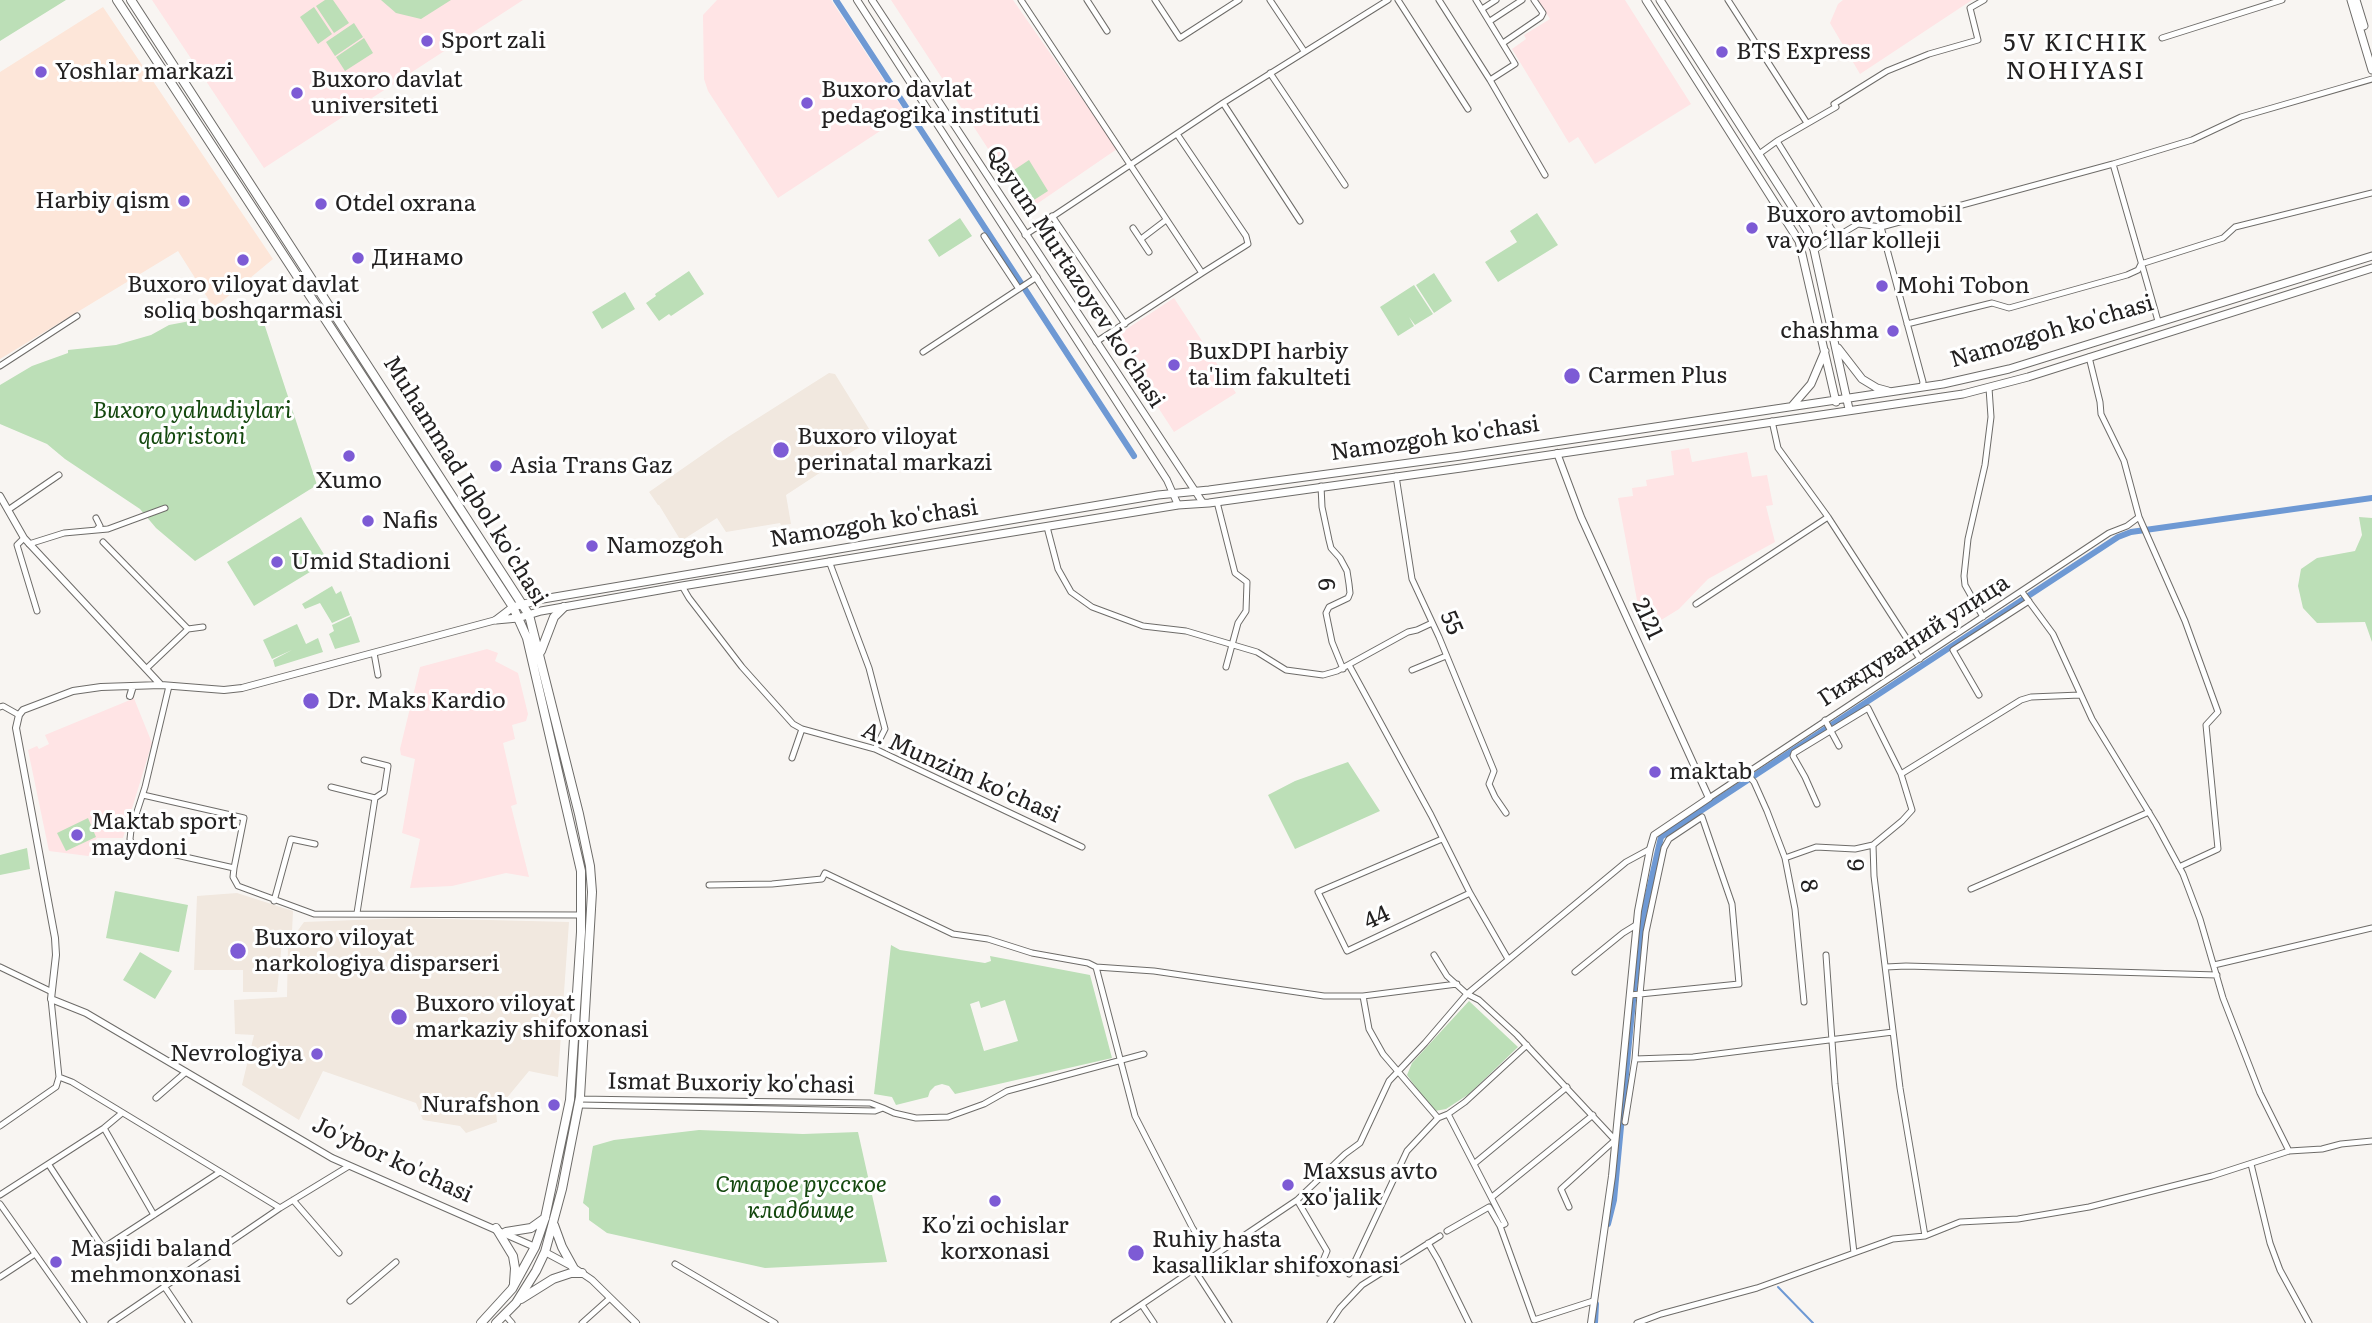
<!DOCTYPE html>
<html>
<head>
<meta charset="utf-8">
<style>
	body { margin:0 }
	canvas { display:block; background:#f8f5f2 }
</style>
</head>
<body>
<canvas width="2372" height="1323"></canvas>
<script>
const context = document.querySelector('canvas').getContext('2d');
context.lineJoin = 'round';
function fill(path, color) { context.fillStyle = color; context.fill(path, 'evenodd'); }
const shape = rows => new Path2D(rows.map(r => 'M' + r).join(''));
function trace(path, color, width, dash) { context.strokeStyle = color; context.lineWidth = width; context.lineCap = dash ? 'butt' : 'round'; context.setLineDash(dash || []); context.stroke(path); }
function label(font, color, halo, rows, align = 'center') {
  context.font = font + ' Literata,serif'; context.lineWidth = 6; context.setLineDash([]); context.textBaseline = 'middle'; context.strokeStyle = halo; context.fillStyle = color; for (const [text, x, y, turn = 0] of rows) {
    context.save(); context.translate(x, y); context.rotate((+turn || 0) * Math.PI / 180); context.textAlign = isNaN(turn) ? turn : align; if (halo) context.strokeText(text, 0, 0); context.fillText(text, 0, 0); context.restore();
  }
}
fill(shape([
	[103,7,273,259,214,308,178,251,0,359,0,72]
]), '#fde6d9');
fill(shape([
	[829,373,835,374,871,432,870,433,873,438,786,495,791,524,781,525,780,523,726,532,717,518,681,541,659,505,658,505,649,492,728,437],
	[237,893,293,911,292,932,283,932,277,992,243,992,243,970,194,970,197,896],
	[408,918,569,922,558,1077,529,1071,496,1111,497,1122,466,1133,460,1126,423,1120,416,1103,323,1071,299,1120,242,1085,254,1035,235,1034,234,1000,287,997,288,944,304,922]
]), '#f1e8df');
fill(shape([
	[152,0,523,0,264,168],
	[717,0,831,0,906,114,778,198,708,91,704,79,703,15],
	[891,0,1013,0,1117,149,1028,210],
	[1538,0,1625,0,1691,104,1595,164,1578,137,1569,143,1512,49,1526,39,1524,35,1550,19],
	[1843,0,1972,0,1860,74,1830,23,1838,4],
	[1174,298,1236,393,1174,432,1113,338],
	[1689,448,1692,462,1747,452,1752,477,1767,475,1773,505,1766,506,1775,542,1708,579,1679,609,1658,622,1645,618,1639,611,1618,498,1633,496,1632,488,1647,486,1646,480,1674,475,1671,451],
	[487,649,498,653,495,661,518,673,528,714,526,721,512,725,515,739,503,743,517,804,511,806,529,877,506,873,452,886,410,888,420,839,402,833,415,759,401,755,400,749,420,667],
	[133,696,152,743,123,838,97,838,94,842,92,853,88,856,49,851,28,750,37,746,39,749,49,744,45,735,130,700]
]), '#ffe4e5');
fill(shape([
	[0,0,66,0,0,41],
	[325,0,333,0,349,23,334,33,316,6],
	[381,0,451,0,421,19,396,13],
	[314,7,332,34,318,44,300,17],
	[354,23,363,37,335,56,326,42],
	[364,38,373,53,345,71,336,57],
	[1029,160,1048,191,1034,200,1014,170],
	[1537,213,1558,245,1498,282,1485,262,1517,242,1510,231],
	[960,218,972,236,939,257,928,240],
	[689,271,704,294,671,316,669,314,659,321,646,303,656,296,655,294],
	[1434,273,1452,301,1434,313,1416,285],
	[1414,285,1433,314,1415,325,1409,317,1414,326,1398,336,1380,307],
	[625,292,635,309,602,329,592,312],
	[259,308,317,485,195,561,156,528,140,509,65,459,47,444,0,424,0,385,32,366,68,353,68,350,116,345,151,335,169,325],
	[301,517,328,561,254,606,227,562],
	[2359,517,2372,518,2372,642,2365,622,2317,623,2303,608,2298,586,2301,569,2317,558,2355,551,2362,535],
	[332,586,336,594,341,591,350,615,332,623,320,603,305,609,302,604],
	[351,616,360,642,335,649,329,634,334,631,332,625],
	[297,624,306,644,318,638,323,652,275,667,273,660,292,650,272,659,263,640],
	[1348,762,1380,811,1295,849,1268,795,1295,781],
	[88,818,96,837,66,851,57,833],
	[27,848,30,869,0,875,0,855],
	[115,891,188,905,179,952,106,938],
	[891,945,900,950,985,963,991,961,990,956,1090,975,1112,1058,955,1094,949,1086,942,1084,935,1086,930,1091,928,1097,896,1105,892,1097,874,1094],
	[1005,1000,1018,1041,984,1051,970,1004,979,1001,981,1008],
	[140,952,172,971,155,999,123,980],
	[1469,1001,1518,1047,1469,1094,1446,1109,1435,1111,1429,1106,1407,1075,1412,1063],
	[699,1130,803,1134,858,1132,887,1262,765,1268,607,1233,589,1220,589,1208,583,1203,593,1146,614,1140]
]), '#bcdfb7');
trace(shape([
	[1778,1287,1813,1323]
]), '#6e99d4', 2);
trace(shape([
	[836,0,1134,456],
	[1608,1224,1614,1200,1634,990,1644,912,1661,837,2118,537,2131,532,2372,498],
	[1595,1323,1596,1304]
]), '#6e99d4', 6);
const minor = shape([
	[1021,0,1202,273,1096,342],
	[1087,0,1107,31],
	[1155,0,1180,38,1239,0],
	[1270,0,1304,51],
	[1398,0,1468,109],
	[1439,0,1490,80,1545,175],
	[1476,0,1515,64,1490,80],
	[1728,0,1807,123],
	[1482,9,1496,0],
	[1490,21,1522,0],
	[2162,38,2282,0],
	[1503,43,1541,17,1543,13,1534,0],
	[1270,73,1345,185],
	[1223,103,1300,221],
	[1177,134,1246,236,1248,244,1202,273],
	[1759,154,1777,141],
	[2113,164,2158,321],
	[1052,216,1125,324],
	[1881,227,1923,382,1922,387],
	[1133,228,1149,252],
	[1025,235,1223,103,1388,0],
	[984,236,1019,289],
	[1836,236,1777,141,1836,107,1834,104,1887,71,1929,54,1978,40,1970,8,1984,0],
	[1141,239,1166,220],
	[1814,250,1858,224,1881,227,2113,164,2192,140,2241,117,2372,79],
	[1907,324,1992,303,2009,308,2127,275,2138,270,2141,264,2223,238,2235,227,2372,193],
	[923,352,1037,277],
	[2089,357,2100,402,2101,414,2124,461,2139,517,2185,621,2218,712,2206,725,2218,849,2179,867],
	[0,366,77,316],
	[1772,421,1778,448,1828,517,1920,659],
	[1396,476,1412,579,1439,637,1494,771,1489,784,1495,797,1506,813],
	[1321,486,1322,507,1329,540,1331,548,1340,558,1347,571,1349,584,1350,593,1348,598,1329,607,1326,613,1332,642,1343,669],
	[1217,502,1235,573,1247,582,1246,611,1238,623,1226,667],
	[8,510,59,475],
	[1047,527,1058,569,1071,592,1092,607,1143,626,1186,631,1257,652,1286,670,1323,675,1337,671,1408,632,1417,630,1432,623],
	[96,530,100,526,96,518],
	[24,538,17,545,37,611],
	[103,542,188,629,203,627],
	[29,544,64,533,108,529,165,508],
	[829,561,869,668,885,729,875,749],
	[682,586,689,598,742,667,793,724,802,729,875,749,1082,847],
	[2022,592,2053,634,2092,719,2156,824,2183,874,2200,919,2223,998,2260,1093,2289,1151],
	[1696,604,1828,517],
	[1983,617,1965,585,1964,576,1968,539,1985,465,1991,417,1989,388],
	[374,653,378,675],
	[1349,665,1431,815,1470,893,1508,959],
	[147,668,188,629],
	[1412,670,1446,656],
	[169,686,145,787,131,830,130,839,132,845,234,868,233,877,238,886,314,914,581,915],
	[1979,695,1953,650,2029,601],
	[0,707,3,706,19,715],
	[1825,720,1839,746],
	[792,758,802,729],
	[1747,774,1754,782,1767,811,1785,858,1795,909,1804,1002],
	[1901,774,2021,700,2031,697,2080,695],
	[331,787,375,798],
	[143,795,244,818,234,868],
	[1709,798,2109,533,2127,526,2139,517],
	[1817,804,1805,777,1793,756,1794,753,1868,708,1901,774,1912,810,1902,821,1873,845,1874,876,1900,1088,1925,1236],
	[1702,817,1732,904,1739,984,1640,994,1646,932,1664,848,1669,839,1702,817],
	[1442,839,1318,892,1347,951,1470,893],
	[1785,858,1816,847,1855,849,1873,845],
	[709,885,772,884,822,879,825,873,953,934,988,939,1032,953,1088,963,1096,967,1135,1116,1192,1227,1211,1257],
	[1971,889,2149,812],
	[274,901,291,839,315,844],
	[357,913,375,798,384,792,388,766,364,760],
	[1434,955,1447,976,1467,994,1479,1000,1517,1035,1615,1140,1561,1189,1569,1207],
	[1826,955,1835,1084,1854,1253],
	[2214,965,2372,928],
	[0,967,50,991],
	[1096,967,1154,971,1324,996,1363,996,1457,984],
	[1886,967,1906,966,2217,975],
	[1575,972,1623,933,1636,925],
	[1363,996,1369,1029,1383,1054,1438,1118],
	[1635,1059,1693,1057,1893,1032],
	[59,1077,72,1082,280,1208],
	[156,1098,186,1072],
	[579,1105,875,1111,883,1108,870,1103,642,1100,580,1099,580,1097],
	[883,1108,894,1113,916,1118,948,1117,984,1104,1007,1091,1144,1054],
	[1448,1114,1505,1224,1500,1226,1534,1320,1593,1301],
	[1625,1122,1635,1059,1640,994,1630,995],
	[0,1126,56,1087,59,1077,51,999],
	[104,1128,154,1215],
	[1475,1163,1567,1087],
	[2251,1164,2270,1243,2280,1270,2309,1323],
	[49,1165,103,1248,220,1172],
	[0,1195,104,1128,122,1113],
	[1492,1197,1593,1115],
	[293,1200,339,1253],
	[1297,1200,1327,1251,1318,1273],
	[0,1204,84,1323],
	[1447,1231,1489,1207,1500,1226],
	[1428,1243,1438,1260,1469,1323],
	[675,1264,775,1323],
	[1194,1269,1229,1323],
	[1349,1274,1407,1151,1438,1118,1448,1114,1465,1102,1527,1045],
	[0,1277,35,1254],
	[164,1286,189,1323],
	[350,1301,396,1262],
	[1142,1305,1154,1323],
	[505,1315,512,1323],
	[111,1323,280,1208,349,1166],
	[582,1323,610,1298],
	[1114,1323,1297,1200,1345,1154,1360,1143,1389,1081,1425,1043,1467,994,1626,862,1650,849],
	[1330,1323,1340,1308,1362,1285,1440,1236],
	[1637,1323,1661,1314,1757,1288,1893,1239,1925,1236,1960,1222,2018,1219,2089,1207,2212,1176,2289,1151,2322,1149,2341,1144,2372,1141]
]);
const tertiary = shape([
	[857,0,1167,480,1178,505],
	[872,0,1203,503],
	[1557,453,1581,517,1709,798,1654,835,1650,849,1638,911,1612,1176,1591,1323],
	[0,496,24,538,161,685],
	[496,620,242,688,224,690,161,685,101,687,73,691,23,710,19,715,16,728,55,938,56,955,51,999,86,1013,332,1158,535,1247],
	[130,696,133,686],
	[545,1252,573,1267,592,1280,636,1323]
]);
const secondary = shape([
	[1646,0,1799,241,1836,402],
	[1660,0,1807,230,1814,250,1849,409],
	[2351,0,2372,70],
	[2356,0,2364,26],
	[1838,348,1862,379,1877,388,1888,391],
	[1792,406,1811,384,1825,351],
	[496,620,513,607,543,599,1158,495,1209,490,1461,456,1943,384,2009,369,2372,256],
	[496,620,518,618,541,611,682,586,1178,505,1209,503,1461,468,1963,394,2028,377,2372,268]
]);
const primary = shape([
	[117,0,513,607,527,638,581,871,581,932,570,1100,545,1218,535,1247,512,1289,481,1323],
	[131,0,529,615,579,814,590,866,592,892,580,1097,562,1189,545,1252,536,1271,516,1303,496,1323],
	[541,651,554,617,564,607],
	[554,1225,562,1247,573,1267],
	[496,1228,513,1256,515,1268,514,1283],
	[506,1232,531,1228,545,1218],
	[521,1299,553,1279,571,1273,582,1273]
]);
trace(minor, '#6e6c69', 7);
trace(tertiary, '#6e6c69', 8);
trace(secondary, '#6e6c69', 9);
trace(primary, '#6e6c69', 10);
trace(minor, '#fff', 5);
trace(tertiary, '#fff', 6);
trace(secondary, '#fff', 7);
trace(primary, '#fff', 8);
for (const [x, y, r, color] of [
	[427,41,7,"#7d5bd5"],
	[1722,52,7,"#7d5bd5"],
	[41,72,7,"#7d5bd5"],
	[297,93,7,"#7d5bd5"],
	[807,103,7,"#7d5bd5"],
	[184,201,7,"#7d5bd5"],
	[321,204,7,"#7d5bd5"],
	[1752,228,7,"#7d5bd5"],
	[358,258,7,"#7d5bd5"],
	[243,260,7,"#7d5bd5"],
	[1882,286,7,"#7d5bd5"],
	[1893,331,7,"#7d5bd5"],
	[1174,365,7,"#7d5bd5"],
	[1572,376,9,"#7d5bd5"],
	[781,450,9,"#7d5bd5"],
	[349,456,7,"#7d5bd5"],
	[496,466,7,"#7d5bd5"],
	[368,521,7,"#7d5bd5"],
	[592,546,7,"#7d5bd5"],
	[277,562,7,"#7d5bd5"],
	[311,701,9,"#7d5bd5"],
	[1655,772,7,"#7d5bd5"],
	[77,835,7,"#7d5bd5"],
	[238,951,9,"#7d5bd5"],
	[399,1017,9,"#7d5bd5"],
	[317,1054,7,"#7d5bd5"],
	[554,1105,7,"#7d5bd5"],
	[1288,1185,7,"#7d5bd5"],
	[995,1201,7,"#7d5bd5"],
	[1136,1253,9,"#7d5bd5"],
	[56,1262,7,"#7d5bd5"]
]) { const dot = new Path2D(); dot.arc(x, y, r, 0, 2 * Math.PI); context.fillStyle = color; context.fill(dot); trace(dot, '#fff', 2.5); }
label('23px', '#232121', '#fff', [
	["Sport zali",441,41],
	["BTS Express",1736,52],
	["Yoshlar markazi",55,72],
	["Buxoro davlat",311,80],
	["universiteti",311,106],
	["Buxoro davlat",821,90],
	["pedagogika instituti",821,116],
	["Harbiy qism",170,201,"right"],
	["Otdel oxrana",335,204],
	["Buxoro avtomobil",1766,215],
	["va yo‘llar kolleji",1766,241],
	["Динамо",372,258],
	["Buxoro viloyat davlat",243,285,"center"],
	["soliq boshqarmasi",243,311,"center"],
	["Mohi Tobon",1896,286],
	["chashma",1879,331,"right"],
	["BuxDPI harbiy",1188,352],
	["ta'lim fakulteti",1188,378],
	["Carmen Plus",1588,376],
	["Buxoro viloyat",797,437],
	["perinatal markazi",797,463],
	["Asia Trans Gaz",510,466],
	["Xumo",349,481,"center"],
	["Nafis",382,521],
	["Namozgoh",606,546],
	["Umid Stadioni",291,562],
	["Dr. Maks Kardio",327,701],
	["maktab",1669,772],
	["Maktab sport",91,822],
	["maydoni",91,848],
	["Buxoro viloyat",254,938],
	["narkologiya disparseri",254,964],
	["Buxoro viloyat",415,1004],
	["markaziy shifoxonasi",415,1030],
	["Nevrologiya",303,1054,"right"],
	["Nurafshon",540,1105,"right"],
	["Maxsus avto",1302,1172],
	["xo'jalik",1302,1198],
	["Ko'zi ochislar",995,1226,"center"],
	["korxonasi",995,1252,"center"],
	["Ruhiy hasta",1152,1240],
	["kasalliklar shifoxonasi",1152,1266],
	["Masjidi baland",70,1249],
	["mehmonxonasi",70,1275]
], 'left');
label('23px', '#232121', '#fff', [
	["Qayum Murtazoyev ko'chasi",1075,277,57],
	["Namozgoh ko'chasi",2052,332,-16],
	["Namozgoh ko'chasi",1435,439,-8],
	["Muhammad Iqbol ko'chasi",465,481,58],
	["Namozgoh ko'chasi",874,524,-9],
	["9",1328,584,-95],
	["2121",1647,619,65],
	["55",1451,623,66],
	["Гиждуваний улица",1914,641,-33],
	["A. Munzim ko'chasi",961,773,24],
	["6",1857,865,-93],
	["8",1808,886,79],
	["44",1377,918,-25],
	["Ismat Buxoriy ko'chasi",731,1084,1],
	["Jo'ybor ko'chasi",392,1160,25]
]);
label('italic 23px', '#14480e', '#fff', [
	["Buxoro yahudiylari",192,411],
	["qabristoni",192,437],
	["Старое русское",801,1185],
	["кладбище",801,1211]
]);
context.letterSpacing = '2px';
label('24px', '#232121', '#fff', [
	["5V KICHIK",2076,44],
	["NOHIYASI",2076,72]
]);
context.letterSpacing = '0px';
</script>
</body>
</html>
